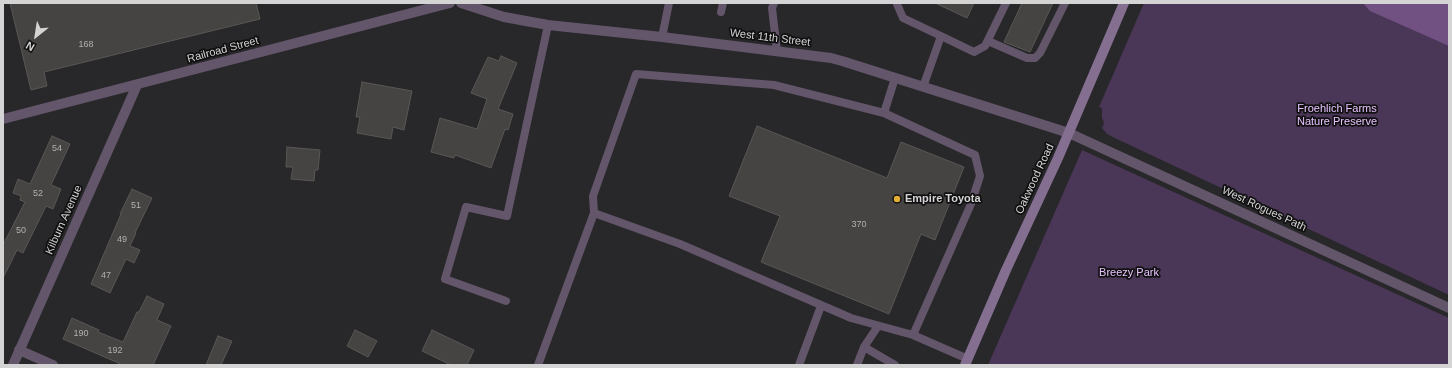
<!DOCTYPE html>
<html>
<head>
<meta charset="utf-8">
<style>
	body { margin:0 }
	#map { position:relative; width:1452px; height:368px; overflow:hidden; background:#282729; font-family:Helvetica,sans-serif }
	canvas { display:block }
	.frame { position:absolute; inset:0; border:4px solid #d5d4d5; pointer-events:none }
	.north { position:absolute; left:16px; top:16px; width:40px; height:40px; -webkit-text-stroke:3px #111011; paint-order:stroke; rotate:210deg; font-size:11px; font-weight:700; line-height:16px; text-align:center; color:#d5d4d5 }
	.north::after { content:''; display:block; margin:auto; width:14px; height:18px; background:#d5d4d5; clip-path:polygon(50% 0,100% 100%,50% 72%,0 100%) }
</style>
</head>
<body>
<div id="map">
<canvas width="1452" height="368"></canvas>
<div class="frame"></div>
<div class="north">N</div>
</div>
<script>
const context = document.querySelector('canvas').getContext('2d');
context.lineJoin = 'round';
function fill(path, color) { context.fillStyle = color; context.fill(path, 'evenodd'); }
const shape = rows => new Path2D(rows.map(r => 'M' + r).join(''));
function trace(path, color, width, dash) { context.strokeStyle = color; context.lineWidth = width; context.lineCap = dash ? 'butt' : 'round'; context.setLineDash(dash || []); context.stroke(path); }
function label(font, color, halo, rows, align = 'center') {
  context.font = font + ' Helvetica,sans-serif'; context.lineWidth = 3.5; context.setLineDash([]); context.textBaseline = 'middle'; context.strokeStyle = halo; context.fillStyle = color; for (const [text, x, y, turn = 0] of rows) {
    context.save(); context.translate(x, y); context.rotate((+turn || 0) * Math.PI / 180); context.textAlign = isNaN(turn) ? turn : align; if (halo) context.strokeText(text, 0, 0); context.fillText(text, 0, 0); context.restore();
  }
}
fill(shape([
	[1144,3,1449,3,1449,295,1119,140,1107,134,1102,128,1104,123,1102,118,1102,108,1099,107],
	[1082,150,1449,318,1449,365,988,365]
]), '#4a3656');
fill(shape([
	[1363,3,1449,3,1449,46,1370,11]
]), '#705182');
const building = shape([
	[10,3,256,3,260,19,44,72,47,86,31,90,10,3],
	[935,3,974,3,967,18,935,3],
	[1022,3,1053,3,1030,52,1004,42,1022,3],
	[501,56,517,63,498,109,513,114,508,130,505,129,491,168,455,155,454,158,431,152,440,118,477,129,487,99,471,93,488,57,499,61,501,56],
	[362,82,412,91,404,130,393,127,391,139,357,133,360,117,356,117,362,82],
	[757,126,887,178,901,142,964,167,935,240,921,234,889,314,761,262,780,216,729,196,757,126],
	[52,136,70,144,51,185,61,189,53,209,46,206,23,253,17,250,3,278,3,245,25,202,20,200,21,196,13,193,18,179,30,184,52,136],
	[287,147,320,150,318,170,315,170,314,181,291,179,293,167,286,167,287,147],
	[132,189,152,198,135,233,136,233,130,246,140,250,134,263,126,259,110,293,91,284,121,214,120,214,132,189],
	[147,296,164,304,157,320,171,326,153,365,123,365,63,339,72,318,99,330,98,332,123,342,137,312,139,312,147,296],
	[355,330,377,341,368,357,347,346,355,330],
	[432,330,474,350,467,365,451,365,422,351,432,330],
	[218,336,232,341,221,365,206,365,218,336]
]);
fill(building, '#464442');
trace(building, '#595855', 1);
trace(shape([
	[774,3,772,8,777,51],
	[897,3,897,4,903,18,941,36,923,87],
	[721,12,723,3],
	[941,36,974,52,985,46,1006,3],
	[662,37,669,3],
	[988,41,1027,58,1035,58,1040,53,1065,3],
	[884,113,774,85,636,74,593,196,594,213,680,244,851,318,913,335,971,204,980,176,975,155,884,113,895,78],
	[506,301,445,279,466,207,507,216,548,25],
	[913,335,968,359],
	[864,347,895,365],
	[538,365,594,213],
	[799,365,821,306],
	[857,365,864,347,878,326]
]), '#63566b', 8);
trace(shape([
	[3,119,450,3],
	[19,350,53,365],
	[13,365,137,85]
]), '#63566b', 10);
trace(shape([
	[461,3,504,17,548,25,662,37,831,58,842,61,1069,133,1449,308]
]), '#63566b', 10);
trace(shape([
	[965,365,1006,270,1058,158,1124,3]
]), '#846f91', 10);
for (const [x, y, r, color] of [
	[897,199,4,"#e3ae35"]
]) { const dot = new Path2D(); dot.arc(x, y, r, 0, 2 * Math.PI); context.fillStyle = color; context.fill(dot); trace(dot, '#111011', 1.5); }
label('9px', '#b1b0b0', null, [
	["168",86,45],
	["54",57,149],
	["52",38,194],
	["51",136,206],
	["370",859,225],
	["50",21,231],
	["49",122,240],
	["47",106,276],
	["190",81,334],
	["192",115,351]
]);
label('11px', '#d5d4d5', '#111011', [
	["West 11th Street",770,38,7],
	["Railroad Street",223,50,-15],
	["Oakwood Road",1035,179,-65],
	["West Rogues Path",1264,209,25],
	["Kilburn Avenue",64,220,-66]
]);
label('11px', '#e7c2fe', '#111011', [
	["Froehlich Farms",1337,109],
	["Nature Preserve",1337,122],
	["Breezy Park",1129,273]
]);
label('bold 11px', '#d5d4d5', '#111011', [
	["Empire Toyota",905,199]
], 'left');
</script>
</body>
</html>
